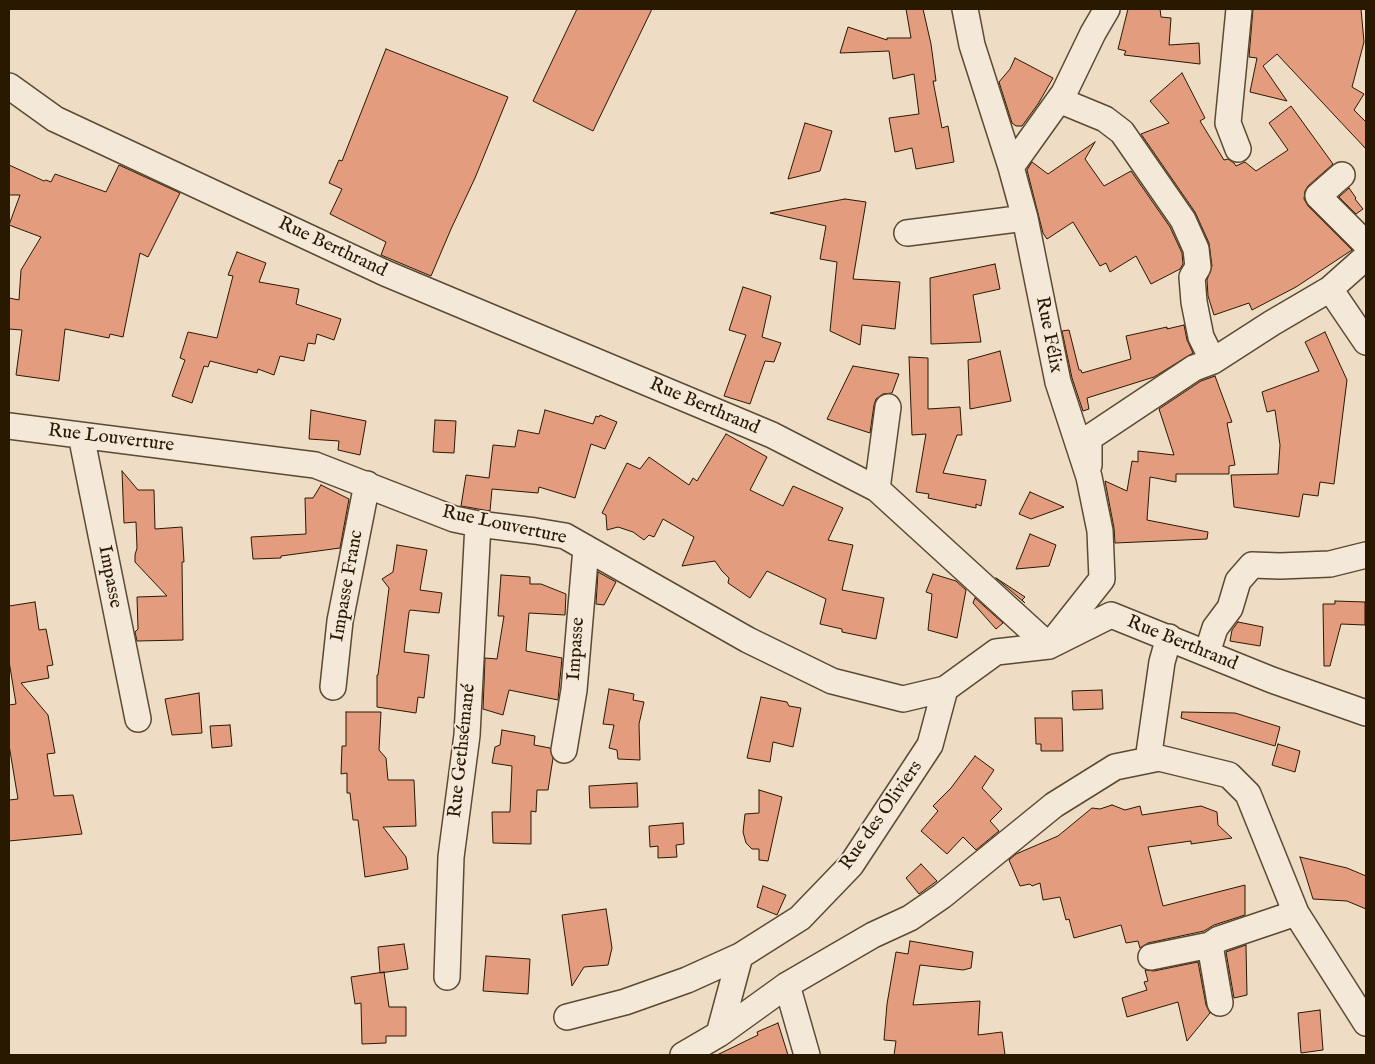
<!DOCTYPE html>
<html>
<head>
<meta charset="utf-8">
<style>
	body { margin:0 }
	#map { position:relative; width:1375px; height:1064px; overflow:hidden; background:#eedcc4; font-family:"IM FELL English",serif }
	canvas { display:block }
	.frame { position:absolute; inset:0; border:10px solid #2a1901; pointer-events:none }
</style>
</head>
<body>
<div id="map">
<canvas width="1375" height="1064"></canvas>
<div class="frame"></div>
</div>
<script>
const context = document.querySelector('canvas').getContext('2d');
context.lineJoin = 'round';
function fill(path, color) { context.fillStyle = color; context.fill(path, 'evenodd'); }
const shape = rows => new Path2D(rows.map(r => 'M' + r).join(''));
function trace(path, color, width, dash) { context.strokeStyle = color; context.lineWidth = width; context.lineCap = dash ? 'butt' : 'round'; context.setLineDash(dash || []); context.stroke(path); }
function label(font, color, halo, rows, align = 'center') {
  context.font = font + ' "IM FELL English",serif'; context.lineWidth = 4; context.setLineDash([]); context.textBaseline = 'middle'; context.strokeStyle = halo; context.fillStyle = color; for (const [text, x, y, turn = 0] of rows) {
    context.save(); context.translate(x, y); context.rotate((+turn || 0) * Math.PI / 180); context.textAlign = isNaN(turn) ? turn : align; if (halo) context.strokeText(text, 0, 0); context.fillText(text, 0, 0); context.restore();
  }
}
const building = shape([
	[577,9,652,9,593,131,533,101,577,9],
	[906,9,923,9,931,44,936,81,933,81,942,128,948,126,954,162,916,169,912,148,895,152,889,118,919,114,914,74,893,79,889,51,840,53,848,27,887,40,887,38,911,38,906,9],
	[1128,9,1160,9,1161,17,1171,18,1169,45,1199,43,1200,64,1124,55,1126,51,1118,49,1128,9],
	[1253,9,1361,9,1364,42,1352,87,1364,94,1354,110,1366,122,1366,149,1277,54,1263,66,1287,101,1250,92,1257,58,1249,57,1253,9],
	[386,49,508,97,475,178,451,229,431,276,381,255,386,242,330,214,342,189,329,183,339,160,342,161,386,49],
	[1015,58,1053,78,1038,104,1022,126,1016,126,1012,123,999,82,1010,69,1015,58],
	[1182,73,1205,118,1200,121,1224,160,1228,159,1234,163,1236,166,1245,162,1256,171,1288,150,1269,123,1291,106,1333,164,1308,186,1305,191,1304,199,1308,206,1352,250,1296,287,1252,310,1249,303,1214,315,1208,296,1207,280,1212,266,1209,243,1195,212,1141,134,1169,123,1150,101,1182,73],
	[805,123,832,131,820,171,788,179,805,123],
	[1095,142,1085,159,1104,186,1131,171,1170,227,1182,253,1183,264,1180,269,1151,284,1136,256,1110,272,1106,263,1100,266,1073,222,1047,239,1043,233,1027,170,1032,162,1048,174,1095,142],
	[9,165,44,181,46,180,51,182,55,174,106,192,119,165,180,193,148,257,140,253,123,337,110,334,109,338,65,329,59,381,16,375,22,330,9,329,9,298,19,300,21,270,41,237,9,225,20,195,9,195,9,165],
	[1349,188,1356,198,1355,199,1363,209,1356,214,1339,197,1349,188],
	[845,199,866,202,853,279,900,282,895,329,862,325,860,345,830,331,837,262,820,259,826,226,770,213,845,199],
	[237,252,266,263,259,282,299,289,296,304,341,319,334,340,317,334,315,344,308,343,304,361,280,356,274,375,258,369,257,373,210,361,208,367,204,366,192,403,172,396,185,360,180,358,188,332,217,338,233,276,228,275,237,252],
	[995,264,1000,289,973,295,981,342,931,344,930,278,995,264],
	[743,287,771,296,762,337,781,343,774,362,765,361,750,404,724,396,746,335,729,330,743,287],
	[1184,325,1187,340,1193,353,1154,377,1087,398,1089,409,1083,411,1072,378,1062,331,1069,330,1079,370,1081,370,1082,373,1131,359,1126,336,1167,327,1167,329,1184,325],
	[1325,332,1347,380,1334,484,1320,482,1318,496,1303,494,1299,517,1234,507,1231,475,1278,474,1280,445,1275,410,1267,412,1262,392,1319,371,1305,342,1325,332],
	[1000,351,1011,401,970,409,968,360,1000,351],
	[909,357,928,358,928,409,960,407,962,435,957,435,943,473,986,480,981,506,976,504,976,508,928,498,929,494,916,492,926,434,912,435,909,357],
	[853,366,899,374,892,393,883,394,876,399,874,405,870,433,827,419,853,366],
	[1215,376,1232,422,1227,423,1235,465,1229,466,1229,474,1176,474,1176,482,1150,477,1147,520,1208,532,1207,539,1115,543,1114,528,1105,481,1127,491,1132,461,1138,462,1138,451,1174,455,1159,409,1201,381,1215,376],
	[311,410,366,421,360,455,338,450,339,441,309,439,311,410],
	[545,410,593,424,596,416,599,417,600,415,617,422,605,449,591,444,575,498,539,487,538,493,492,489,490,511,461,506,466,475,489,478,493,445,515,447,518,430,539,434,545,410],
	[435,420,456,421,454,453,433,452,435,420],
	[726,434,767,457,750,490,783,506,793,486,843,508,828,540,853,545,842,590,884,598,876,639,842,632,842,629,820,624,826,599,767,571,750,598,728,583,729,578,722,571,715,561,682,566,694,537,663,519,654,537,649,535,644,540,633,532,618,527,607,530,606,515,602,513,627,463,640,469,649,457,689,485,693,478,697,481,726,434],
	[122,471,138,490,154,490,155,529,182,527,184,562,182,562,183,640,137,641,135,632,138,629,137,597,167,596,135,562,135,555,137,548,136,522,124,523,122,471],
	[321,485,349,499,340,548,281,556,281,558,253,559,251,537,306,534,305,498,313,498,321,485],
	[1030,492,1064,507,1031,519,1019,514,1030,492],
	[1030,534,1056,545,1049,566,1016,569,1030,534],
	[397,545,427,550,420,590,442,593,439,613,410,610,409,612,404,652,429,655,424,698,418,697,416,713,377,707,377,675,378,675,389,588,382,579,393,572,397,545],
	[598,572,616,582,604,605,596,604,598,572],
	[933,574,956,581,966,590,957,638,928,630,932,594,926,592,933,574],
	[501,575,530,577,530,584,541,584,566,594,565,615,529,613,526,651,562,658,558,700,509,690,503,715,483,709,485,658,497,659,504,616,498,616,501,575],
	[996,578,1025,597,1022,600,1025,603,996,578],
	[975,598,1003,623,996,629,973,603,975,598],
	[1335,601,1365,602,1365,625,1341,624,1330,666,1324,666,1323,604,1335,604,1335,601],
	[35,602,39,630,46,629,53,665,47,666,49,678,21,683,48,715,55,753,47,754,54,796,73,795,82,834,9,841,9,800,18,799,9,745,9,705,16,704,9,661,9,606,35,602],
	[1238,622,1263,627,1260,646,1230,641,1232,630,1238,622],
	[609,689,634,694,633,700,644,702,639,724,640,760,618,759,617,750,609,748,614,725,603,724,609,689],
	[1102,690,1103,709,1073,710,1072,691,1102,690],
	[199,693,202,733,172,735,165,699,199,693],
	[761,697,787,702,789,706,801,708,793,747,773,742,770,762,747,758,761,697],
	[346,712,381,712,379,750,386,758,388,780,414,780,416,826,383,827,406,857,408,869,365,877,358,820,353,820,350,793,347,793,347,773,341,774,342,746,346,746,346,712],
	[1182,712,1235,713,1280,727,1275,746,1181,718,1182,712],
	[1035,718,1062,718,1063,751,1041,751,1041,744,1036,744,1035,718],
	[230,725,232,746,212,748,210,726,230,725],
	[502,730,535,736,534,745,550,748,553,758,548,790,537,790,536,812,531,811,531,844,493,843,492,812,510,812,512,766,492,763,495,747,500,745,502,730],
	[1278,744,1300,751,1295,772,1272,765,1278,744],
	[975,756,994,770,982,788,1002,809,990,821,999,831,976,850,963,837,947,854,921,831,938,811,933,806,951,788,975,756],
	[637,783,638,807,590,808,589,786,637,783],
	[759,790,782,797,768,861,759,860,759,849,752,849,746,843,743,832,745,814,759,813,759,790],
	[1112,805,1125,810,1140,806,1142,815,1201,806,1217,812,1218,825,1232,838,1191,844,1191,841,1148,847,1163,906,1245,885,1245,915,1214,925,1204,931,1148,943,1140,948,1138,941,1126,943,1121,925,1074,938,1069,919,1066,920,1060,897,1043,900,1040,883,1032,886,1030,884,1020,886,1009,860,1016,854,1058,836,1092,808,1100,809,1112,805],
	[683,823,684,844,676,845,677,857,658,858,658,846,650,847,649,826,683,823],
	[1300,857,1347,868,1366,876,1366,909,1347,901,1313,899,1300,857],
	[921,864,937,881,919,894,906,878,921,864],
	[763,886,786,895,777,915,757,907,763,886],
	[606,909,612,948,608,965,584,967,572,986,562,915,606,909],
	[910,941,973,952,971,968,963,970,920,965,913,1005,980,1001,978,1035,1002,1032,1005,1055,894,1055,896,1041,884,1040,887,1004,896,952,908,954,910,941],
	[404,944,408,969,380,973,378,947,404,944],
	[1246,945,1247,995,1234,998,1226,952,1246,945],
	[486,956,530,959,528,994,483,991,486,956],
	[1198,962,1206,1005,1210,1013,1187,1041,1178,1002,1127,1017,1122,998,1147,990,1144,982,1148,981,1145,970,1154,971,1198,962],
	[384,972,389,1007,406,1007,406,1036,386,1036,386,1043,362,1044,361,1003,355,1004,351,977,384,972],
	[1320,1010,1323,1050,1301,1053,1298,1013,1320,1010],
	[778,1023,788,1055,717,1055,758,1035,757,1032,778,1023]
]);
fill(building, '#e49c7f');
trace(building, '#2a1901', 1);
const minor = shape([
	[9,86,55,119,385,273,772,435,877,489,1049,646,1111,615,1272,680,1366,713],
	[1059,100,1105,119,1122,132,1183,220,1196,249,1198,267,1192,277,1194,302,1201,337,1213,361],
	[1238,149,1228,123,1239,9],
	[1011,167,1064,93,1093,33,1107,9],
	[1342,175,1318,196,1366,244],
	[907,233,1025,218],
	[1330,289,1366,342],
	[9,426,315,465,454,519,478,524,535,531,565,536,748,640,832,681,903,699,945,689,996,652,1049,646,1102,579,1100,531,1089,477,1058,382,1025,218,1011,167,972,45,965,9],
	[81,435,138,719],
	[1089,465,1089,438,1194,368,1213,361,1272,323,1330,289,1366,257],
	[877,489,888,407],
	[1207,653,1215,628,1230,608,1238,581,1252,565,1280,566,1330,564,1366,555],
	[333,687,340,621,367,484],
	[564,750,574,690,586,548],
	[1148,760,1162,662,1169,637],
	[1151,957,1210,945],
	[447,977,451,857,467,735,478,524],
	[787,985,807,1055],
	[1220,1003,1210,945,1219,939,1296,913],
	[567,1017,625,1002,687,980,740,956],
	[719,1034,787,985,873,935,910,918,942,896,1054,805,1115,767,1159,758,1229,775,1248,794,1296,913,1366,1023],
	[683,1055,719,1034,740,956,800,918,851,865,930,745,945,689]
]);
trace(minor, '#5b4a32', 28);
trace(minor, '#f4e8d9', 25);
label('19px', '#2a1901', '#f4e8d9', [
	["Rue Berthrand",332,248,25],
	["Rue Félix",1048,335,79],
	["Rue Berthrand",704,407,23],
	["Rue Louverture",111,439,7],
	["Rue Louverture",504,526,12],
	["Impasse",109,577,79],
	["Impasse Franc",348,586,-80],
	["Rue Berthrand",1182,644,22],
	["Impasse",577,649,-86],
	["Rue Gethsémané",463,751,-84],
	["Rue des Oliviers",882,816,-55]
]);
</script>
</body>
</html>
